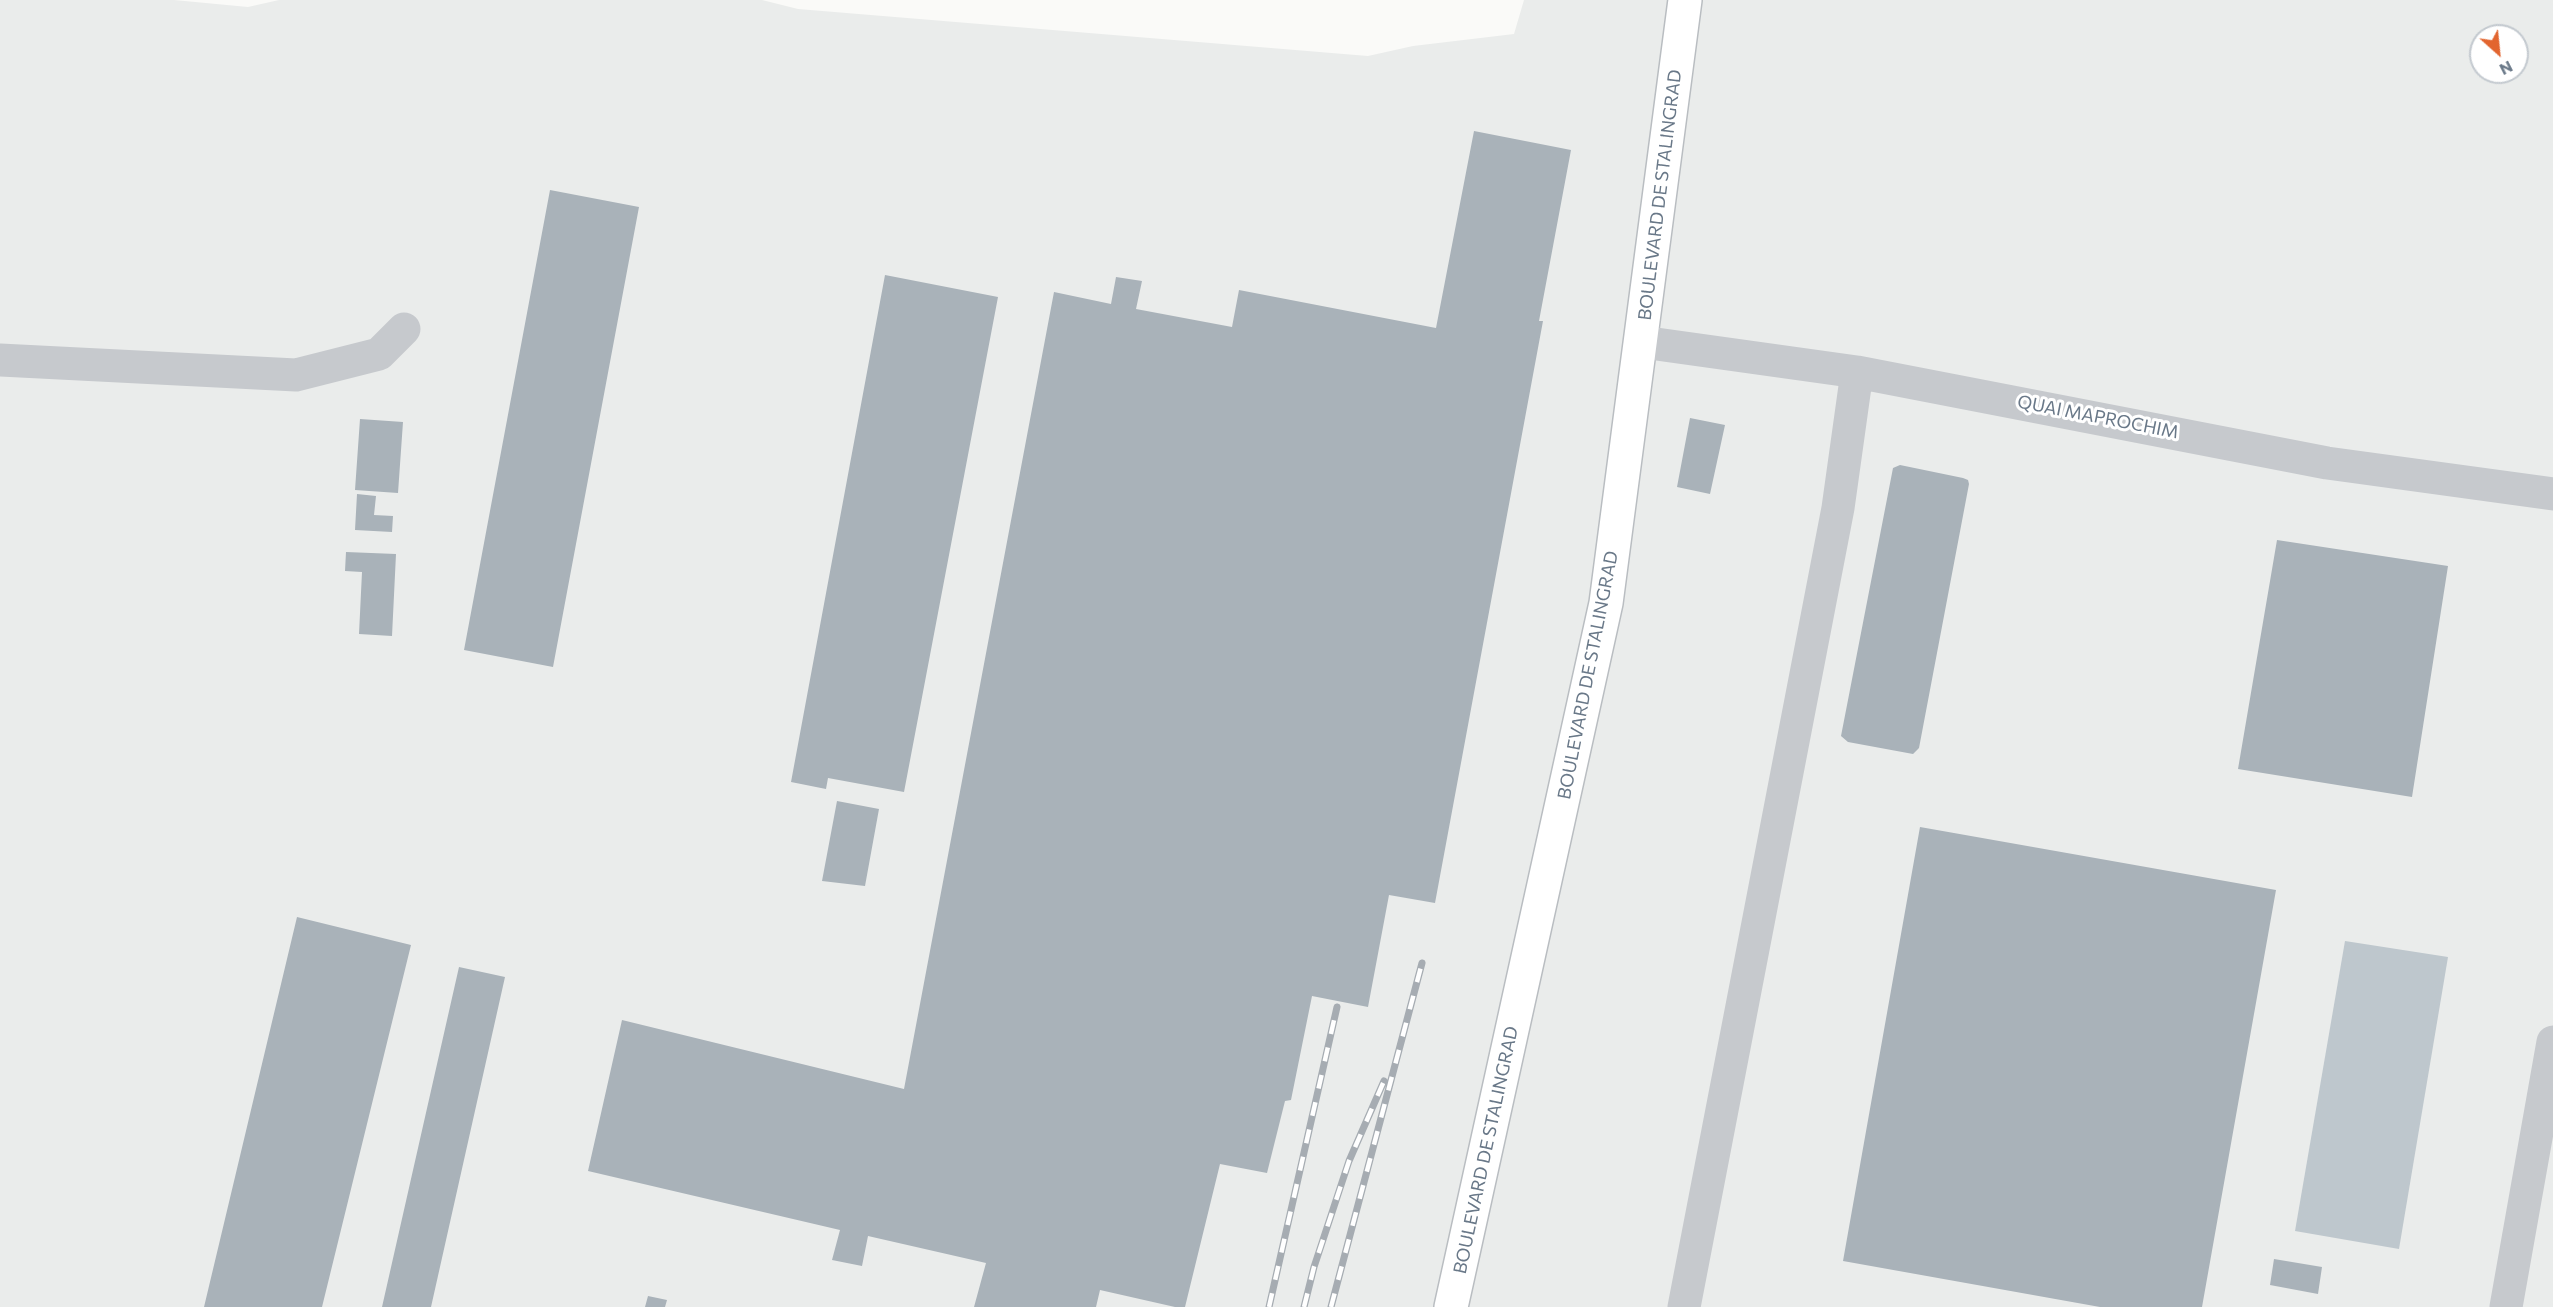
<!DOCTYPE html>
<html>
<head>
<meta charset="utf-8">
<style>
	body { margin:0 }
	#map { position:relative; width:2553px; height:1307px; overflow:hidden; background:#fafaf8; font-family:Commissioner,sans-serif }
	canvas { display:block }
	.north { position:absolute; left:2469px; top:24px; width:60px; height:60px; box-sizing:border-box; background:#fff; border:2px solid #c3c9cf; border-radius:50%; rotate:153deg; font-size:16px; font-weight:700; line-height:24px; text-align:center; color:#697888 }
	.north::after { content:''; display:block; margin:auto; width:21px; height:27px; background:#e2652f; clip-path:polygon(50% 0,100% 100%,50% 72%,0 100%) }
</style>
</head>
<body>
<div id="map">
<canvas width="2553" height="1307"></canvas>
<div class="north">N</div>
</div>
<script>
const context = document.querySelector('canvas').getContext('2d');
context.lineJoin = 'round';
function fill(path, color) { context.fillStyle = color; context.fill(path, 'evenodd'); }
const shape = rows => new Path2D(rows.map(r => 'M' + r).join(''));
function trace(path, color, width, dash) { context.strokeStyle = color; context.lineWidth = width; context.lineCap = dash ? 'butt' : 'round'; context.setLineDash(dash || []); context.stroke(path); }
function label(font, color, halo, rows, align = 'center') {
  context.font = font + ' Commissioner,sans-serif'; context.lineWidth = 6; context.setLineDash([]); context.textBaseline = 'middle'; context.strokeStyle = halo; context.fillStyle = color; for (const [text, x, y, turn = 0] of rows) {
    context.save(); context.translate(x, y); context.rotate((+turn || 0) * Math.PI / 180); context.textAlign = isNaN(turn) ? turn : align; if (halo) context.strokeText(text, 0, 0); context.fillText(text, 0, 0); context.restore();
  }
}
fill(shape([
	[0,0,174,0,248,7,279,0,762,0,798,9,1368,56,1413,46,1514,34,1524,0,2553,0,2553,1307,0,1307],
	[2481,36,2517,36,2517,72,2481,72]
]), '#eaeceb');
fill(shape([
	[2345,941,2448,957,2399,1249,2295,1231]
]), '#bec7cd');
fill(shape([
	[1474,131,1571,150,1539,321,1543,321,1435,903,1389,895,1368,1007,1312,996,1291,1100,1285,1101,1267,1173,1220,1164,1185,1307,1175,1307,1100,1290,1096,1307,974,1307,986,1263,868,1236,862,1266,832,1260,840,1230,588,1171,622,1020,904,1089,1054,292,1111,304,1116,277,1142,281,1136,309,1232,327,1239,290,1436,328],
	[550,190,639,207,553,667,464,650],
	[885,275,998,297,904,792,828,778,826,789,791,782],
	[1690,418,1725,425,1710,494,1677,487],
	[360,419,403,422,398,493,355,490],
	[1900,465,1963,478,1968,480,1969,484,1919,748,1913,754,1848,742,1841,736,1893,468],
	[357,494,376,496,374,515,393,516,392,532,355,530],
	[2277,540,2448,566,2412,797,2238,769],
	[346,552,396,554,392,636,359,634,362,572,345,571],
	[837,801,879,809,865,886,822,881],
	[1920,827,2276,890,2202,1307,2100,1307,1843,1261],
	[297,917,411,945,322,1307,204,1307],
	[459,967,505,977,431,1307,382,1307],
	[2274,1259,2322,1267,2318,1294,2270,1285],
	[648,1296,667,1300,665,1307,645,1307]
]), '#a9b2b9');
const major = shape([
	[1451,1307,1606,603,1685,0]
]);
trace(major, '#b9bdc1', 36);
trace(shape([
	[1642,342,1857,372,2327,463,2553,494],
	[0,360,296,375,379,354,404,329],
	[1684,1307,1838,508,1857,372],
	[2506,1307,2553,1042]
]), '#c6c9cd', 33);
trace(major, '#fff', 33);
const rail = shape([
	[1269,1307,1337,1007],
	[1304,1307,1314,1267,1349,1161,1384,1081],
	[1331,1307,1422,963]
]);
trace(rail, '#a6acb2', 7);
trace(rail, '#fff', 4.5, [14]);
label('18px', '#697888', '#fff', [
	["BOULEVARD DE STALINGRAD",1660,195,-83],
	["QUAI MAPROCHIM",2098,417,11],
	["BOULEVARD DE STALINGRAD",1588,675,-79],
	["BOULEVARD DE STALINGRAD",1486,1150,-78]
]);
</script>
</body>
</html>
